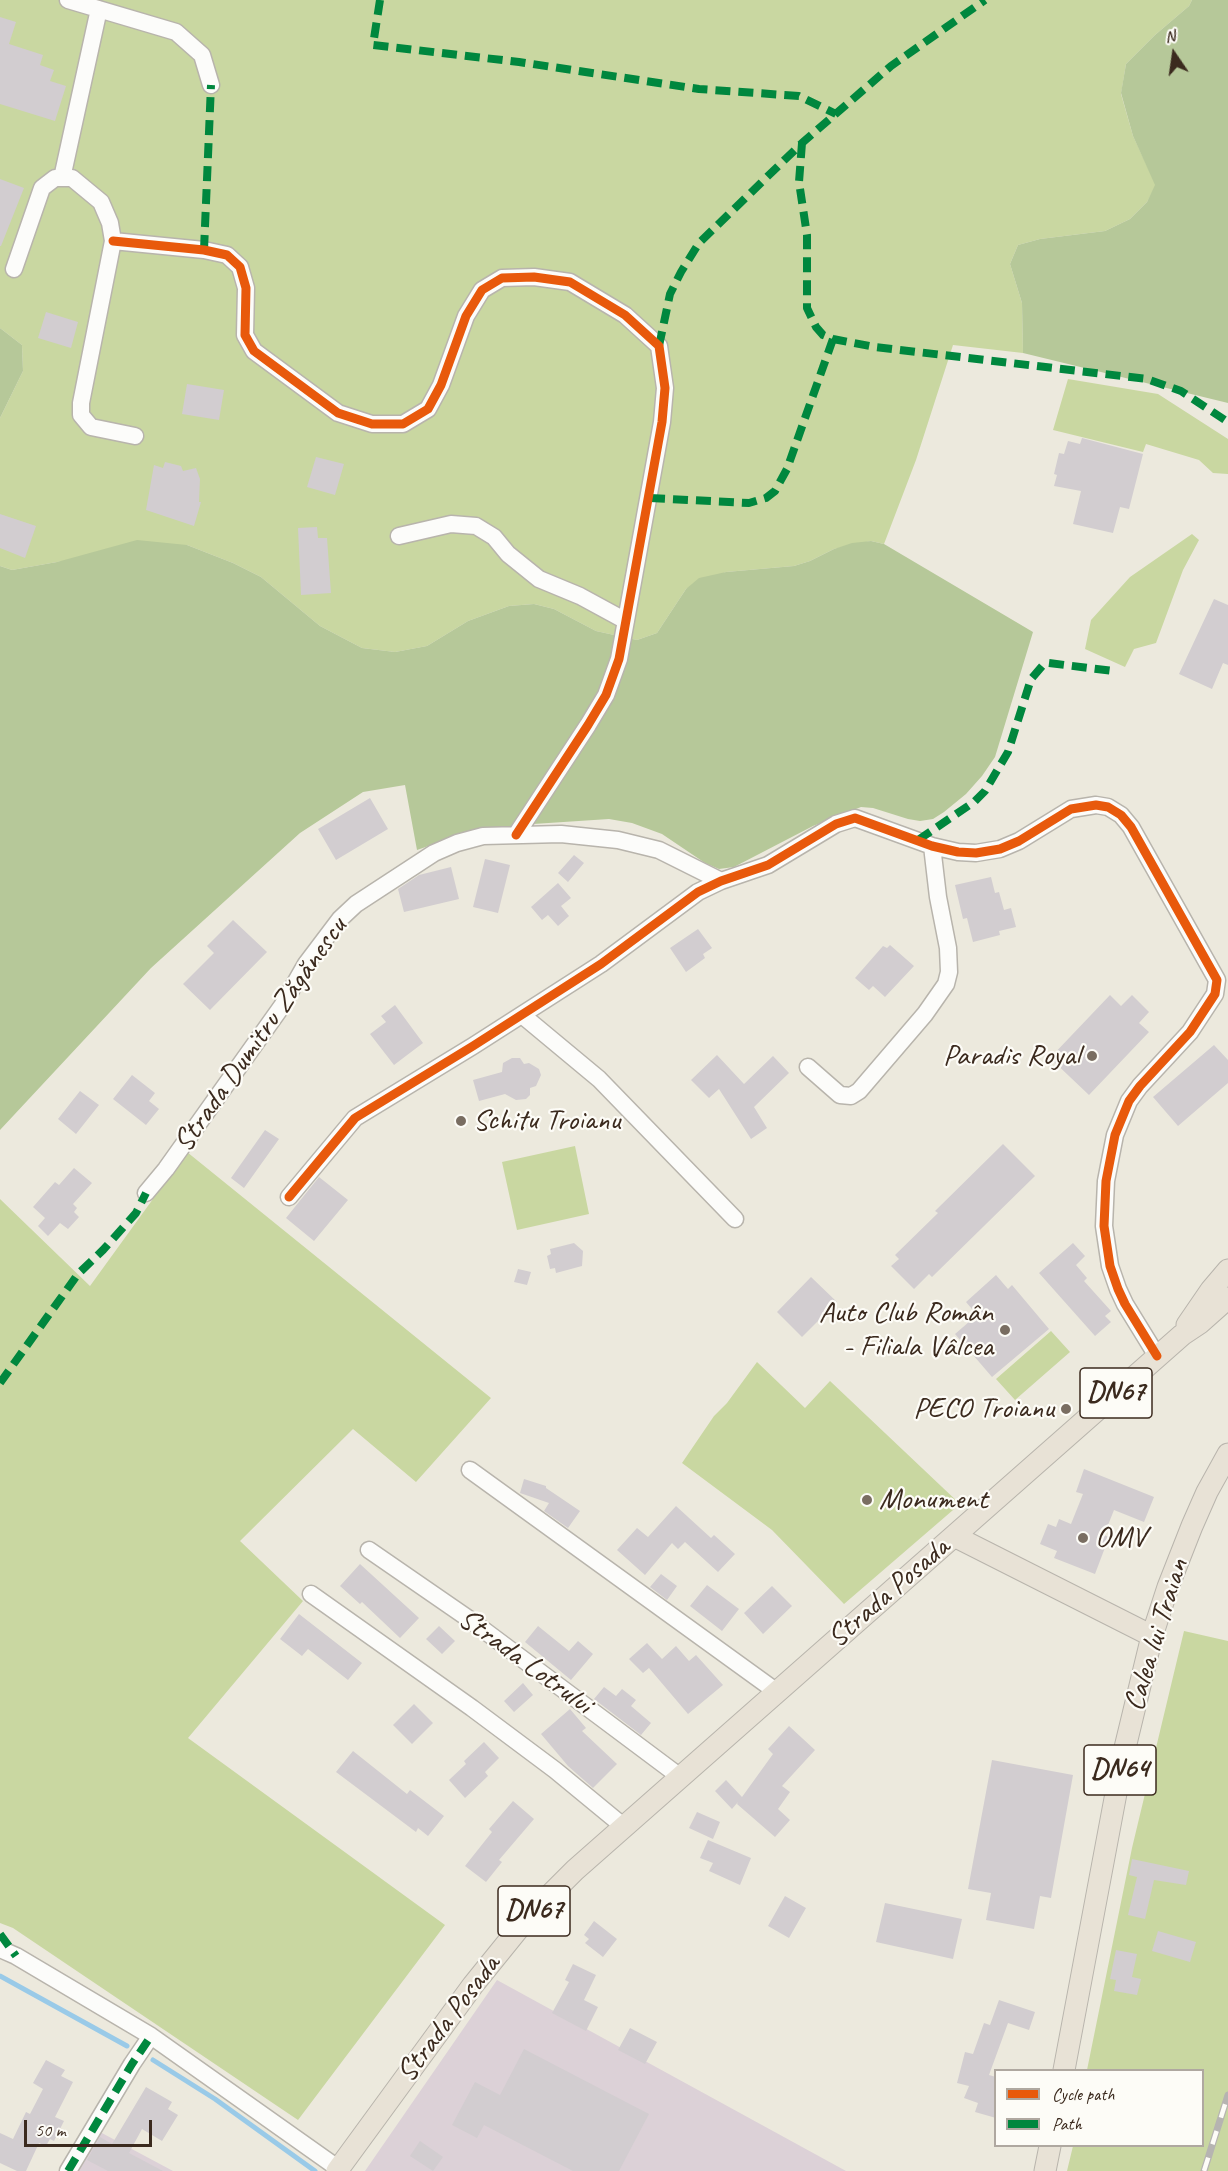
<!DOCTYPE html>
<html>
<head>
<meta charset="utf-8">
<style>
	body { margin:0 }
	#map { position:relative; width:1228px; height:2171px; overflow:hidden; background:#ece9dd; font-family:Caveat,sans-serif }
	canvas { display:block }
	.legend { position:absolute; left:994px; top:2069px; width:210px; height:78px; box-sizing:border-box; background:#fdfcf7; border:2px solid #afa8a0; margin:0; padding:8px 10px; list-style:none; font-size:18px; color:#3b2a1e }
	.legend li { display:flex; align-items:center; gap:12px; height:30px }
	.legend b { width:30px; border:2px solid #afa8a0 }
	.north { position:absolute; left:1144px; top:24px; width:60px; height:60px; -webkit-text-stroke:4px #fdfcf7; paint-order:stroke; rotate:347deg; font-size:16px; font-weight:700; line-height:24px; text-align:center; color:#3b2a1e }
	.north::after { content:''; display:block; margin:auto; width:21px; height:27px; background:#3b2a1e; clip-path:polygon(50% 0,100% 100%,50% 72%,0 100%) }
	.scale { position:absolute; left:24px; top:2120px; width:128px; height:27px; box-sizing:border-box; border:3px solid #3b2a1e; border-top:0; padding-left:8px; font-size:18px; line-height:21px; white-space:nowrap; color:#3b2a1e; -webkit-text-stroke:4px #fdfcf7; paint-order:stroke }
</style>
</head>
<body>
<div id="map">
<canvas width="1228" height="2171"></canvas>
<ul class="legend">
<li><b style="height:8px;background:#e8590c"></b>Cycle path</li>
<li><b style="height:8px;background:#00873e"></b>Path</li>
</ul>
<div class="north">N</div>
<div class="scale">50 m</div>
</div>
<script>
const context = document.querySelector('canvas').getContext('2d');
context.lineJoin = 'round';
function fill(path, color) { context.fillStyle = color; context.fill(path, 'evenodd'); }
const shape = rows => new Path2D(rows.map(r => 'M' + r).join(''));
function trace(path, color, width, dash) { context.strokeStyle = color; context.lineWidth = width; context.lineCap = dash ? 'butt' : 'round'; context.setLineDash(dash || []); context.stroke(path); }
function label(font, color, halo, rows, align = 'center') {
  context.font = font + ' Caveat,sans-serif'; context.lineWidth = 4.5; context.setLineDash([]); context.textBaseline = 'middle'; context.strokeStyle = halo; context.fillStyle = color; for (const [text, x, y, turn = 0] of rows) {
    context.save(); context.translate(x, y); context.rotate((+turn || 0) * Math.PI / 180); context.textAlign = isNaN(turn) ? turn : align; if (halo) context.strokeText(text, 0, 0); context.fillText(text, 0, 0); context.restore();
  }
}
fill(shape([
	[497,1980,846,2171,365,2171],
	[100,2132,173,2171,77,2171]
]), '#dcd1d7');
fill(shape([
	[0,0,1192,0,1189,6,1155,35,1126,64,1121,94,1133,136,1156,185,1147,202,1130,219,1105,231,1040,239,1018,245,1010,264,1022,303,1023,353,953,345,916,460,884,544,871,541,834,549,810,561,794,566,726,572,686,589,657,633,637,640,596,631,554,609,534,604,509,606,468,621,427,646,395,652,362,648,320,626,261,577,233,563,187,545,57,562,12,570,0,566,0,418,23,371,22,345,0,328],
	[1068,379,1158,394,1228,439,1228,474,1213,473,1199,460,1146,444,1143,452,1053,430],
	[1192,534,1199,540,1183,570,1156,643,1134,649,1125,667,1085,649,1091,620,1130,577],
	[575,1146,589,1214,517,1230,502,1162],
	[187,1152,491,1398,416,1482,353,1429,240,1541,303,1601,188,1738,445,1925,298,2120,13,1928,0,1923,0,1199,90,1286],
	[1051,1331,1070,1352,1015,1400,996,1379],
	[757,1362,805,1408,830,1381,960,1504,844,1604,772,1530,682,1463,714,1416,727,1403],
	[1184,1631,1228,1641,1228,2171,1067,2171,1073,2146,1202,2146,1202,2070,1087,2070,1132,1848]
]), '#c9d7a1');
fill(shape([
	[1192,0,1228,0,1228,403,1023,353,1022,303,1010,264,1018,245,1040,239,1105,231,1130,219,1147,202,1155,185,1133,136,1121,93,1126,64,1155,35,1189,6],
	[0,328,22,345,23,371,0,418],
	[137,540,187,545,233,563,261,577,320,626,362,648,395,652,427,646,468,621,509,606,534,604,554,609,596,631,637,640,657,633,686,589,699,578,726,572,794,566,810,561,834,549,852,543,871,541,884,544,1033,632,995,757,982,776,966,794,944,812,933,819,920,821,908,819,873,808,861,807,813,826,734,867,719,869,705,863,662,834,632,823,609,819,518,825,460,835,417,850,405,785,363,792,300,833,151,968,0,1130,0,566,12,570,57,562]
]), '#b6c899');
trace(shape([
	[0,1976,127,2046],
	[153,2060,215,2099,315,2171]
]), '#99cae8', 5);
fill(shape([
	[0,17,16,22,9,44,43,55,40,65,54,70,50,81,66,86,55,121,0,104],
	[0,179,24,188,1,246,0,246],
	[46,312,78,322,71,348,38,338],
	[187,384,224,390,219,420,182,414],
	[1082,438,1143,454,1129,509,1120,507,1113,533,1073,524,1081,491,1054,486,1057,475,1054,474,1059,453,1064,454,1068,441,1080,444],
	[316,457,344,464,335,495,307,487],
	[165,462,181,466,183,471,196,468,200,479,199,502,201,502,194,526,146,510,154,465,163,468],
	[0,514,36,526,25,558,0,548],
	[317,527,318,538,327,538,331,593,301,595,298,528],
	[1214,599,1228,605,1228,665,1223,663,1212,689,1179,674],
	[370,798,388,829,336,860,318,829],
	[574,855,584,863,568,882,558,873],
	[485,859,510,865,498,913,473,907],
	[451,867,459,899,404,912,398,889,419,875],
	[991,877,995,893,999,892,1004,910,1011,908,1016,927,999,931,1000,935,973,942,967,918,963,919,955,885],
	[558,883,571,898,561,906,569,916,558,926,548,915,542,920,531,907],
	[233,920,267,952,210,1010,183,984,214,953,207,946],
	[698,929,712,948,703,954,705,958,686,972,670,948],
	[890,945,914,966,885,997,873,986,869,990,855,978,883,946,887,948],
	[1110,995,1121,1006,1132,995,1149,1012,1139,1023,1149,1032,1089,1095,1050,1058],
	[395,1005,423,1043,394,1065,370,1034,386,1022,381,1016],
	[1214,1045,1228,1060,1228,1083,1178,1126,1153,1097],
	[717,1055,744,1084,773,1056,789,1073,754,1107,767,1128,751,1139,719,1089,709,1098,691,1080],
	[512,1058,520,1058,524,1064,529,1063,539,1069,541,1075,536,1086,530,1088,530,1095,526,1099,516,1100,505,1094,479,1101,473,1080,502,1072,503,1063],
	[132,1075,155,1093,149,1101,159,1109,146,1125,113,1099],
	[80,1091,99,1105,76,1134,58,1119],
	[265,1130,279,1139,244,1188,231,1178],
	[1003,1144,1035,1176,932,1277,929,1274,914,1289,891,1266,899,1259,895,1255,938,1213,935,1211],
	[74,1168,92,1183,73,1204,77,1208,74,1212,79,1217,68,1229,60,1223,48,1236,38,1226,45,1218,33,1207,55,1182,59,1185],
	[319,1177,348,1200,314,1241,286,1218],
	[574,1243,583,1251,582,1266,556,1273,555,1268,550,1269,547,1256,551,1254,550,1249],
	[1073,1243,1085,1256,1076,1265,1087,1278,1084,1281,1111,1311,1105,1316,1111,1322,1095,1336,1039,1273],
	[518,1269,531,1272,527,1285,514,1282],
	[996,1275,1008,1289,1012,1285,1049,1329,992,1377,955,1334,977,1315,966,1302],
	[811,1277,837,1302,802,1337,777,1312],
	[1084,1469,1154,1497,1144,1522,1114,1510,1104,1535,1109,1537,1095,1574,1054,1558,1057,1551,1040,1544,1048,1524,1056,1527,1059,1519,1071,1524,1083,1494,1076,1492],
	[524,1479,546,1486,546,1488,580,1511,568,1528,544,1511,549,1503,520,1493],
	[676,1506,711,1538,714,1535,735,1554,718,1572,685,1542,678,1549,672,1543,645,1575,617,1550,637,1528,648,1537],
	[360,1564,419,1618,400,1638,362,1602,360,1604,340,1586],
	[661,1574,677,1586,667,1600,650,1587],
	[707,1585,739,1609,722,1631,690,1606],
	[772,1586,792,1606,763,1634,744,1613],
	[299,1614,362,1663,348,1680,308,1649,302,1656,280,1639],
	[439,1626,455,1641,442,1654,426,1639],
	[538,1626,569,1651,578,1641,593,1654,571,1680,525,1642],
	[647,1643,662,1659,676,1646,689,1661,696,1655,723,1685,688,1714,649,1668,643,1673,629,1659],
	[523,1683,533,1695,514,1712,504,1701],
	[604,1687,616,1696,622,1689,636,1700,631,1706,651,1723,641,1735,594,1699],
	[414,1704,433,1723,412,1744,393,1725],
	[570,1709,586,1728,582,1731,617,1764,593,1788,568,1766,541,1734],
	[789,1726,815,1750,782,1786,790,1792,778,1809,790,1820,775,1837,737,1804,738,1802,732,1809,715,1791,726,1780,742,1797,773,1754,768,1749],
	[484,1742,499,1758,485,1772,488,1776,465,1798,449,1780,466,1764,464,1761],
	[353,1751,407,1794,410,1790,444,1816,428,1836,418,1828,416,1832,336,1772],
	[992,1760,1073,1775,1051,1898,1040,1896,1034,1929,986,1920,991,1893,968,1889],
	[513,1801,534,1819,499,1860,502,1862,486,1882,465,1866,492,1832,489,1829],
	[697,1812,720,1822,713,1839,689,1828],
	[708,1840,751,1858,740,1885,709,1871,713,1863,700,1858],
	[1132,1859,1189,1871,1186,1885,1154,1880,1145,1919,1128,1915,1137,1877,1129,1875],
	[785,1896,806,1908,789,1938,768,1926],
	[885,1903,962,1919,953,1959,876,1942],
	[594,1921,617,1939,603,1957,585,1943,589,1939,584,1935],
	[1158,1931,1196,1942,1190,1962,1152,1951],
	[1116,1950,1137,1954,1132,1977,1141,1979,1137,1995,1114,1991,1116,1980,1110,1979],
	[573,1964,596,1975,584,2000,598,2007,586,2031,552,2013,569,1982,565,1980],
	[999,2000,1035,2012,1029,2030,1008,2023,989,2075,996,2077,996,2118,975,2112,978,2103,964,2098,969,2086,957,2083,965,2052,973,2054,984,2023,990,2025],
	[630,2028,657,2042,645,2064,618,2050],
	[524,2049,649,2114,619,2171,573,2171,484,2125,477,2138,452,2125,475,2082,500,2095],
	[46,2060,65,2070,61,2076,73,2082,55,2117,64,2121,54,2141,50,2139,46,2146,39,2143,26,2171,17,2171,0,2163,0,2133,13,2139,26,2112,30,2114,43,2089,33,2083],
	[146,2087,172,2102,168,2109,178,2115,162,2141,142,2129,129,2153,163,2171,108,2171,87,2160,100,2137,112,2144],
	[420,2141,443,2157,433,2171,410,2156]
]), '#d2cdd0');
const minor = shape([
	[68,0,176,32,202,55,211,85],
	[62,178,99,9],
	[113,241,204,250,227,255,240,267,246,288,245,335,254,351,338,413,372,424,403,424,428,409,441,385,466,316,482,290,502,278,534,277,570,282,625,315,659,346,665,388,662,422,619,659,606,695,588,725,516,835],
	[14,269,42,188,55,178,72,178,101,202,110,223,113,241,81,403,81,415,91,427,135,436],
	[399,536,451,524,476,526,494,537,508,554,539,579,580,596,626,621],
	[522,1015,599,1079,735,1219],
	[808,1067,840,1095,851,1096,859,1091,925,1014,946,984,949,972,948,948,938,897,932,846],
	[146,1193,166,1169,282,1006,306,964,340,919,356,904,434,853,457,843,483,836,561,834,618,840,659,850,721,881],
	[289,1197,355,1118,473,1046,601,964,698,892,721,881,768,865,836,824,855,818,932,846,958,852,976,853,1000,849,1019,841,1071,809,1096,805,1108,807,1121,815,1131,827,1217,980,1215,994,1190,1032,1140,1086,1129,1101,1115,1135,1106,1181,1104,1226,1110,1266,1118,1289,1125,1304,1157,1356],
	[470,1470,777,1692],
	[369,1550,469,1619,679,1776],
	[311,1594,472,1708,555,1770,623,1826],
	[0,1949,16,1956,151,2036,339,2169],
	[68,2171,132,2064,151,2036]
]);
const major = shape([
	[1187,1325,1211,1290,1228,1270],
	[954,1536,1152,1636],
	[1064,2070,1123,1756,1152,1636,1168,1587,1192,1526,1207,1492,1228,1454],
	[337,2171,473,1985,528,1917,575,1870,1182,1335,1200,1323,1228,1298],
	[1045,2171,1050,2146]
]);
trace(minor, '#b8b4ac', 19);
trace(major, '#b8b4ac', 23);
trace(minor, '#fcfcfa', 16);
trace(major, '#e8e2d6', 21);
const rail = shape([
	[1204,2171,1228,2095]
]);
trace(rail, '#b6b4b1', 7);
trace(rail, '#fdfcf7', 4.5, [14]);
trace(shape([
	[380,0,373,45,519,62,699,89,799,96,836,114],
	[802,143,799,182,807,235,807,308,816,327,823,335,833,339,875,347,1147,379,1181,391,1228,422],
	[204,250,211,85],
	[659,346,670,294,681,272,699,243,802,143,891,66,985,0],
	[650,498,749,503,766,498,775,491,787,469,833,339],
	[918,840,974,802,985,791,1008,752,1031,679,1044,664,1049,663,1113,671],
	[0,1383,78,1274,103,1250,136,1213,146,1193],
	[0,1934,16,1956],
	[68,2171,132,2064,151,2036]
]), '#00873e', 8, [15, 8]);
trace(shape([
	[113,241,204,250,227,255,240,267,246,288,245,335,254,351,338,413,372,424,403,424,428,409,441,385,466,316,482,290,502,278,534,277,570,282,625,315,659,346,665,388,662,422,619,659,606,695,588,725,516,835],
	[289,1197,355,1118,473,1046,601,964,698,892,721,881,768,865,836,824,855,818,932,846,958,852,976,853,1000,849,1019,841,1071,809,1096,805,1108,807,1121,815,1131,827,1217,980,1215,994,1190,1032,1140,1086,1129,1101,1115,1135,1106,1181,1104,1226,1110,1266,1118,1289,1125,1304,1157,1356]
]), '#e8590c', 9);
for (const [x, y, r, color] of [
	[1092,1056,6,"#796d61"],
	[461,1121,6,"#796d61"],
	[1005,1330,6,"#796d61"],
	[1066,1409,6,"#796d61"],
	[867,1500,6,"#796d61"],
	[1083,1538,6,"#796d61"]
]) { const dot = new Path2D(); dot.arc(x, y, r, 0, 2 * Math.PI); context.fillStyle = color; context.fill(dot); trace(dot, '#fdfcf7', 2); }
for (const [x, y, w] of [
	[1116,1393,72],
	[1120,1770,72],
	[534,1911,72]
]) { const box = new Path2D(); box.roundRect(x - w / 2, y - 25, w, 50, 4.5); context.fillStyle = '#fdfcf7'; context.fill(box); trace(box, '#3b2a1e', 1.5); }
label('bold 28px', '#3b2a1e', null, [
	["DN67",1116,1393],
	["DN64",1120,1770],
	["DN67",534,1911]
]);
label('30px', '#3b2a1e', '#fdfcf7', [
	["Strada Dumitru Zăgănescu",261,1035,-55],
	["Strada Posada",889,1593,-41],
	["Calea lui Traian",1157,1635,-73],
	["Strada Lotrului",525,1662,36],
	["Strada Posada",449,2019,-53]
]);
label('30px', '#3b2a1e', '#fdfcf7', [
	["Paradis Royal",1080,1056],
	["Schitu Troianu",473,1121,"left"],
	["Auto Club Român",993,1313],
	["- Filiala Vâlcea",993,1347],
	["PECO Troianu",1054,1409],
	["Monument",879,1500,"left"],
	["OMV",1095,1538,"left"]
], 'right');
</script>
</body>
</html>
